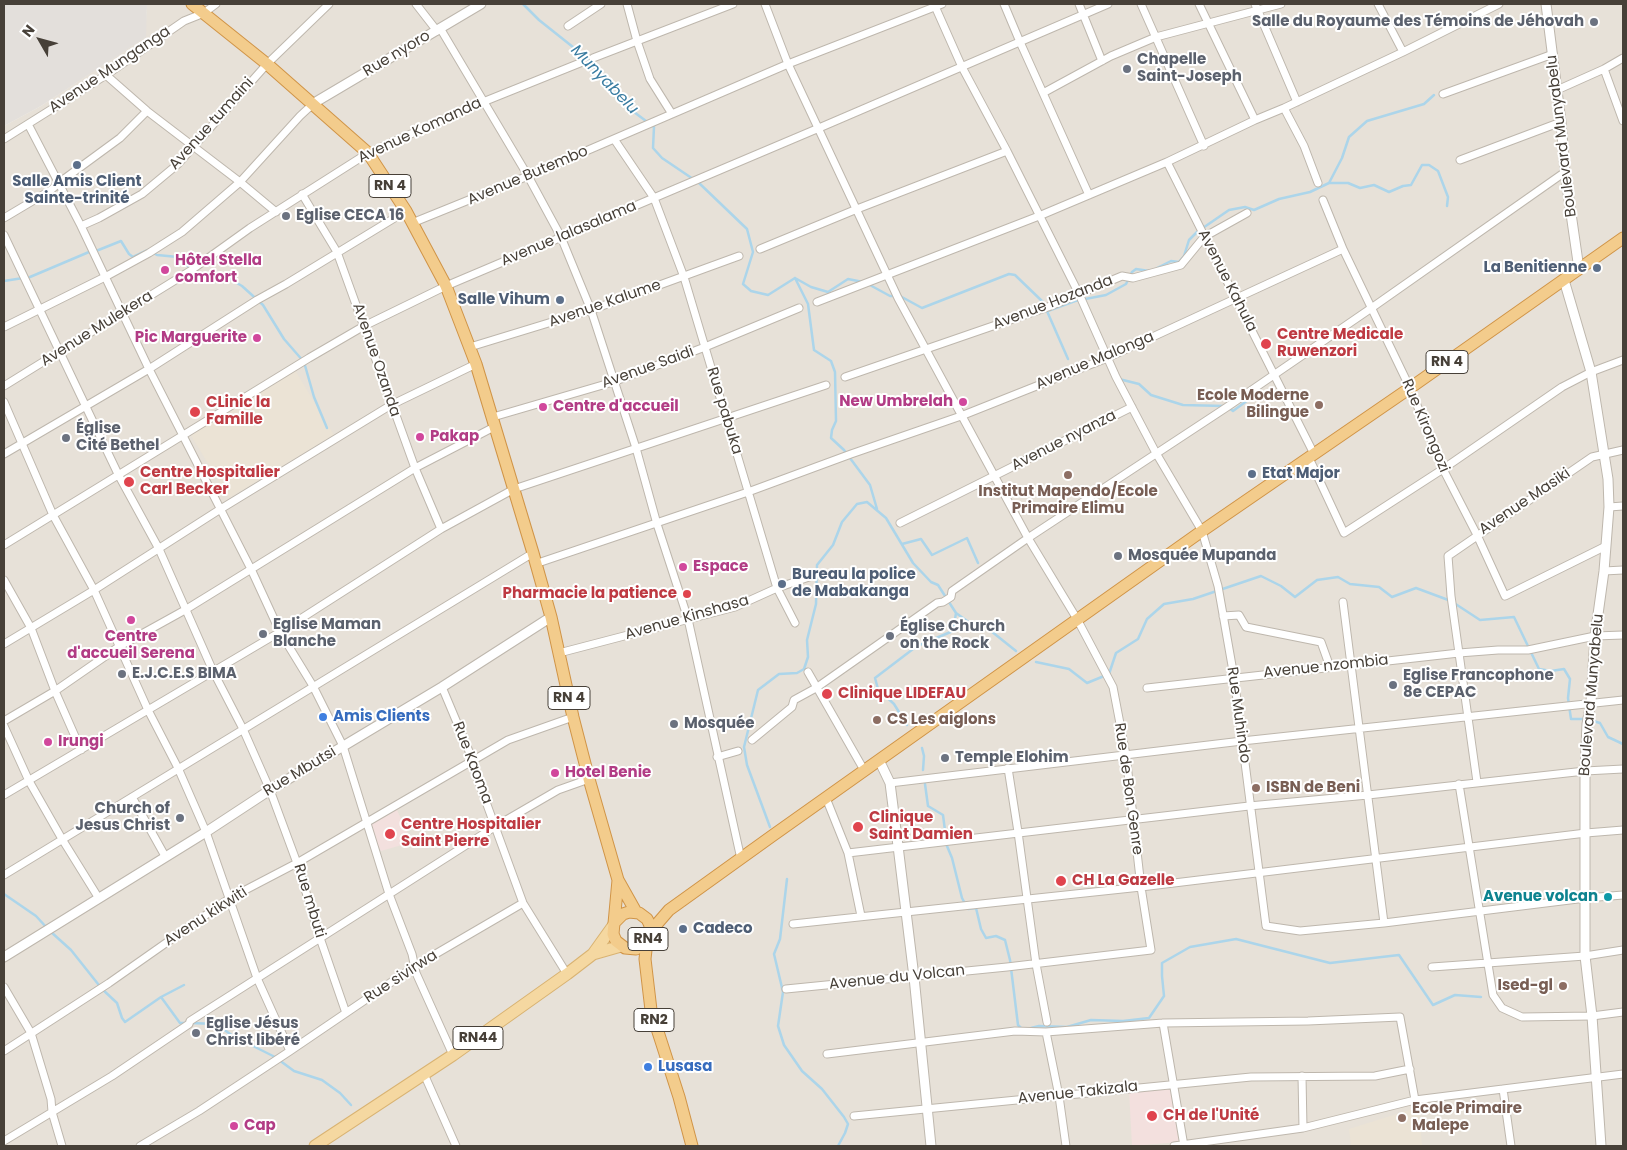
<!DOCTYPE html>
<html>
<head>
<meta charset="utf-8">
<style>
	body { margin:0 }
	#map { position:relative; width:1627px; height:1150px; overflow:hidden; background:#f3f0ea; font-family:Poppins,sans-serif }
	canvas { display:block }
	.frame { position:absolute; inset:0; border:5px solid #474038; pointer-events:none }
	.north { position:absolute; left:15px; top:15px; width:50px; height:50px; -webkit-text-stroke:4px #fff; paint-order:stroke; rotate:308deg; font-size:14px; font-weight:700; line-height:20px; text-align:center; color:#474038 }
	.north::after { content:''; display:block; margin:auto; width:18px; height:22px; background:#474038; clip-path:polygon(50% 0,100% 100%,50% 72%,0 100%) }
</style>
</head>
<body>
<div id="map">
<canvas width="1627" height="1150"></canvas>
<div class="frame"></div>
<div class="north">N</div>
</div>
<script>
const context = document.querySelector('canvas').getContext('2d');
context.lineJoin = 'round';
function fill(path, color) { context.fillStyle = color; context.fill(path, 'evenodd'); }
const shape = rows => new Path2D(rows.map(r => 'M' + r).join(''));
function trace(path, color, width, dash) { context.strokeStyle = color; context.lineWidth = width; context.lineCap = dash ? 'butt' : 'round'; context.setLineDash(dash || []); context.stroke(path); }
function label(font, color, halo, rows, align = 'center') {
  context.font = font + ' Poppins,sans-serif'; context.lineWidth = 4; context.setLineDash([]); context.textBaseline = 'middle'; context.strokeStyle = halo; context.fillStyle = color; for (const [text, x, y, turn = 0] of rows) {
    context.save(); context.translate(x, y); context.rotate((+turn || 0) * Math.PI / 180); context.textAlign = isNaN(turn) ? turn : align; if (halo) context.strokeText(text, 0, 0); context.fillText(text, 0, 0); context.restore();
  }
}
fill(shape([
	[147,4,1623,4,1623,1146,4,1146,4,126,41,106,145,37]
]), '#e7e1d8');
fill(shape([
	[4,4,147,4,146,37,41,106,4,126]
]), '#e3dfdb');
fill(shape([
	[295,370,334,435,229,498,190,434],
	[1419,1107,1422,1146,1351,1146,1349,1129]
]), '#ebe3d5');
fill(shape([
	[396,808,412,842,381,851,368,826],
	[1170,1087,1179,1142,1132,1146,1129,1090]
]), '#f3e0de');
trace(shape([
	[523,4,539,20,588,59,622,103,654,127,653,148,662,158,699,183,747,229,753,252,743,284,751,291,768,295,795,278,808,304,814,350,831,361,835,372,836,421,832,430,831,438,844,450,870,485,877,509],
	[1329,183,1348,183,1360,188,1374,185,1389,192,1403,186,1411,185,1422,165,1429,165,1438,171,1448,197,1447,206],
	[96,251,121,241,129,254,133,257,148,250,157,255,178,257,191,269,205,276,225,276,242,286,263,305,284,339,304,362,314,397,327,428],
	[1157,268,1171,261,1179,262,1184,256,1189,240,1197,232,1229,210,1245,207,1254,210,1279,199,1310,192,1329,183,1342,158,1349,137,1367,121,1424,104,1434,95],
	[30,277,89,252],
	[795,278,811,287,828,292,848,279,863,282],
	[4,281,23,278],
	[868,284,890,296,900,296,922,308,1009,274,1015,275,1043,302,1068,359],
	[1048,311,1075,301,1106,295,1126,284,1132,272,1136,269,1149,271],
	[1119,379,1139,384,1151,395,1183,405,1224,406],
	[1229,408,1233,411,1248,400],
	[902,544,921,539,932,555,967,538,978,563],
	[1036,662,1069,669,1087,683,1109,674,1116,653,1138,639,1147,619,1164,604,1193,599,1261,576,1281,586,1295,597,1317,580,1338,577,1350,584,1379,587,1392,597,1416,588,1451,601,1480,620,1514,617,1539,669,1551,671,1564,669,1570,679,1568,698,1571,719,1584,719],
	[1590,720,1600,723,1608,737,1623,744],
	[907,725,894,704,878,689,875,678,917,646,953,631,956,613],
	[922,748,924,756,923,770],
	[925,784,928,806,943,815,947,846,952,858,962,898,968,909,976,908,981,929,986,938,996,936,1005,940,1010,960,1018,1025,1023,1030],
	[770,827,747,765,744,747,758,690,779,674,797,673,804,669,808,657,807,640,816,604,817,565,833,545,842,522,857,504,867,502,886,518,913,563,931,582,938,585,956,613,970,623,991,631,1016,651],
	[787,879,780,939,774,954,783,992,778,1026,784,1045,802,1071,822,1089,844,1117,848,1124,845,1133,838,1146],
	[4,894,36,916,47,928],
	[51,932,71,950,102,989,117,1003,122,1018,125,1022,161,997,184,985],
	[161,997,180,1023,186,1023],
	[191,1023,216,1024,233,1036,275,1057,294,1071,322,1080,340,1093,351,1105],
	[1031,1028,1039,1026,1067,1027,1091,1020,1123,1021,1149,1018,1164,996,1162,976,1162,963,1190,947,1236,939,1330,963,1399,955,1433,1005,1455,995,1481,997]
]), '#acd5ea', 2.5);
const minor = shape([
	[416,4,437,31],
	[627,4,637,41,650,79,672,114],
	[765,4,788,64,898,298,1028,538,1077,619,1113,687,1126,755,1141,887,1151,950,1007,967,786,989],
	[934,4,962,67,1007,151,1079,294,1116,377,1156,453,1202,531,1218,586,1234,677,1266,926,1300,931,1384,923,1586,898,1623,895],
	[1004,4,1020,42,1089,195],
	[1079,4,1102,61],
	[1141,4,1204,146],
	[1199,4,1255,120],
	[1255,4,1297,102],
	[1378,4,1403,52],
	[568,26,601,4],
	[440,28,528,176,561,237,591,310,636,448,657,524,688,619,741,859],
	[593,58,733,4],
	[1604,69,1623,121],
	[106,75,147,111,240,182,276,212],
	[1557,90,1604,69,1623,58],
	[1043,93,1111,56,1156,37,1281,4],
	[1443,94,1553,54],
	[1284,108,1304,146,1318,183],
	[28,124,81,226,149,369,251,569,280,632,313,686,343,746,389,894,412,954,416,973,453,1055],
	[4,139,106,75,184,21,204,13,216,4],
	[614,139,654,198,684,277,777,588,795,623],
	[1460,160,1561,122],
	[1167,162,1314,454],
	[302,194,337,252,415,468,441,529],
	[1323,200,1343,249,1410,388,1443,469,1477,535,1505,596,1606,546],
	[4,218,51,190,60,182,120,138,147,111],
	[412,223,528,176,788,64,942,4],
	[81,226,99,218,142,194,178,164,267,64,329,4],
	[4,235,118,474,159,549,213,671,243,729,270,790,297,863,320,938,346,1013],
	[760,249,857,209,1007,151],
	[817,302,1039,216,1167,162,1255,120,1284,108,1403,52,1499,4],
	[4,327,105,277,149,253,182,232,240,182,300,116,314,103],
	[470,347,591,310,739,256],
	[845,377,1048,307,1122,276,1133,278,1181,265,1204,237,1247,213],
	[4,386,190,271,250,228,368,153,483,102,580,63],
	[4,402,53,515,94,590,148,710,178,768,206,832,257,978,290,1051],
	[493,417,613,382,705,347,799,308],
	[4,454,149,369,257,300,286,284,406,211],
	[1309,458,1344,533,1443,469,1562,387,1591,372,1623,360],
	[1609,507,1623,506],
	[900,523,1132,407],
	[4,545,309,358,364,326,446,286,819,128,1108,4],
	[535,564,748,492,851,454,961,416,1107,358,1343,249],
	[1604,571,1623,570],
	[4,580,31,628,55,691,81,750],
	[1343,602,1384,923],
	[1223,616,1239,615,1246,627,1321,642,1330,667],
	[4,644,94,590,219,510,391,405,476,364],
	[559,653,735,607,777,588,812,576],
	[808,672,864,770],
	[442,687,471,756,471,761,523,903,567,974],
	[1147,688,1459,653,1498,650,1528,650,1595,636,1623,635],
	[4,721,55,691,120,646,185,610,415,468,496,426],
	[4,726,29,781,62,839,98,897],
	[752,740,792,707,794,700,816,688,937,603,943,602,951,597,952,591,1028,538,1227,407,1370,309,1565,172],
	[717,757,738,751],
	[1008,768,1018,832,1036,964,1047,1022],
	[1477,782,1451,596,1448,556,1592,457,1623,450],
	[890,783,1242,741,1623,700],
	[1459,784,1493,995,1502,1008,1522,1017,1592,1016,1623,1012],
	[4,795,280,632,441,529,514,489,826,385],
	[132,797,165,856],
	[826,798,848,853,861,916],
	[848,853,1249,806,1368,795,1585,771,1623,769],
	[4,875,533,553],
	[793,924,1141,887,1586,833,1623,830],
	[1432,967,1585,956,1623,950],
	[4,987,31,1033,51,1099,52,1112,62,1146],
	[1163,1023,1184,1146],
	[1046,1032,1059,1096,1066,1146],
	[4,1051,109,983,230,898,297,863,508,740,573,717],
	[827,1054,1015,1031,1046,1032,1163,1023,1308,1021,1400,1017,1415,1100],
	[424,1074,456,1146],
	[1302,1076,1303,1128],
	[1503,1089,1511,1146],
	[854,1116,1251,1077,1375,1076,1410,1069],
	[4,1141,112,1076,189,1024,190,1021,496,826,558,790,589,779],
	[140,1146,199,1111,290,1051,415,966,523,903],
	[1174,1146,1303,1128,1415,1100,1623,1074]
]);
const tertiary = shape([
	[1546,4,1561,122,1565,172,1579,269],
	[314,103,481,4],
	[1564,280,1591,372,1608,479,1609,507,1604,571,1595,636,1591,702,1587,724,1585,771,1585,956,1592,1016,1601,1146],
	[879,760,890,783,898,846,914,977,931,1146],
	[4,957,206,832,270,790,442,687,551,617]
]);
const primary = shape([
	[593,954,621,946],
	[315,1146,453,1055,567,974,593,954,613,926]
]);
const trunk = shape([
	[192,4,267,64,368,153,406,211,446,286,476,364,533,553,551,617,573,717,589,779,618,880,636,912],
	[615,922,623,914,629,912,639,913,647,919,650,925,649,937,642,946,636,949,625,948,616,941,613,934,618,880],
	[650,932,669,910,772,836,1202,531,1410,388,1623,238],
	[647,941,645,959,651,1010,679,1097,692,1146]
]);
trace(minor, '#beb7ad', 9);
trace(tertiary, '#beb7ad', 11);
trace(primary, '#d9b372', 13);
trace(trunk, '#d09447', 13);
trace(minor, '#fff', 7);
trace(tertiary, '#fff', 9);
trace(primary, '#f5d8a1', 11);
trace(trunk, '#f3cc8c', 11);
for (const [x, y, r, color] of [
	[1594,22,5,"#6b7280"],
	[1127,69,5,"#6b7280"],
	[77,165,5,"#5c6f8a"],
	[286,216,5,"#6b7280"],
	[1597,268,5,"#5c6f8a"],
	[165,270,5,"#d1479c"],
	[560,300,5,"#5c6f8a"],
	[257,338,5,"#d1479c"],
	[1266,344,6,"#e0444e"],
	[963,402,5,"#d1479c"],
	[1319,405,5,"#8d6e63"],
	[543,407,5,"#d1479c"],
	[195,412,6,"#e0444e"],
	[420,437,5,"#d1479c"],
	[66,438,5,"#6b7280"],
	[1252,474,5,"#5c6f8a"],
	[1068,475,5,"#8d6e63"],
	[129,482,6,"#e0444e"],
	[1118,556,5,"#6b7280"],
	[683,567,5,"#d1479c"],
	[782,584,5,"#5c6f8a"],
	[687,594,5,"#e0444e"],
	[131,620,5,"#d1479c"],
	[263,634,5,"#6b7280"],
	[890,636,5,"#6b7280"],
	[122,674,5,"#6b7280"],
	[1393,685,5,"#6b7280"],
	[827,694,6,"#e0444e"],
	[323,717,5,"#3f7fe0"],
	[877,720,5,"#8d6e63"],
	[674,724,5,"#6b7280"],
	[48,742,5,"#d1479c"],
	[945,758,5,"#6b7280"],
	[555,773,5,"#d1479c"],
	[1256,788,5,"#8d6e63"],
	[180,818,5,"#6b7280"],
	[858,827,6,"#e0444e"],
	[390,834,6,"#e0444e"],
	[1061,881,6,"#e0444e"],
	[1608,897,5,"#0f9aa8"],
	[683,929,5,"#5c6f8a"],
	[1563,986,5,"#8d6e63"],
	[196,1033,5,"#6b7280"],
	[648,1067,5,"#3f7fe0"],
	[1152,1116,6,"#e0444e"],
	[1402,1118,5,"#8d6e63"],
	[234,1126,5,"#d1479c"]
]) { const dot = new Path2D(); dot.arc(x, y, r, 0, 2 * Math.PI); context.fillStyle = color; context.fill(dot); trace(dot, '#fff', 2); }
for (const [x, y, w] of [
	[390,186,42],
	[1447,362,42],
	[569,698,42],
	[648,939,40],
	[654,1020,40],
	[478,1038,50]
]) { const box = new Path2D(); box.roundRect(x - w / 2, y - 11.5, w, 23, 4); context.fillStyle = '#fff'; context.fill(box); trace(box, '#474038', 1); }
label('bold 14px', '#474038', null, [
	["RN 4",390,186],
	["RN 4",1447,362],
	["RN 4",569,698],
	["RN4",648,939],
	["RN2",654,1020],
	["RN44",478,1038]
]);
label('bold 15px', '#5b616d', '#fff', [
	["Salle du Royaume des Témoins de Jéhovah",1584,22,"right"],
	["Chapelle",1137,60],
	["Saint-Joseph",1137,77],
	["Eglise CECA 16",296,216],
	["Église",76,429],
	["Cité Bethel",76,446],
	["Mosquée Mupanda",1128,556],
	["Eglise Maman",273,625],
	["Blanche",273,642],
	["Église Church",900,627],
	["on the Rock",900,644],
	["E.J.C.E.S BIMA",132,674],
	["Eglise Francophone",1403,676],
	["8e CEPAC",1403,693],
	["Mosquée",684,724],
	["Temple Elohim",955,758],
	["Church of",170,809,"right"],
	["Jesus Christ",170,826,"right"],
	["Eglise Jésus",206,1024],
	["Christ libéré",206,1041]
], 'left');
label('15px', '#474038', '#fff', [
	["Rue nyoro",397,54,-31],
	["Avenue Munganga",110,70,-34],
	["Avenue tumaini",212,124,-48],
	["Avenue Komanda",420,131,-25],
	["Boulevard Munyabelu",1562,136,-97],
	["Avenue Butembo",528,176,-23],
	["Avenue lalasalama",569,234,-23],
	["Avenue Kahula",1227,281,63],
	["Avenue Hozanda",1053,303,-21],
	["Avenue Kalume",605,304,-19],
	["Avenue Mulekera",97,329,-32],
	["Avenue Ozanda",376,360,71],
	["Avenue Malonga",1095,361,-23],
	["Avenue Saidi",648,368,-20],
	["Rue pabuka",724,411,73],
	["Rue Kirongozi",1425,426,67],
	["Avenue nyanza",1064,441,-27],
	["Avenue Masiki",1525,502,-34],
	["Avenue Kinshasa",687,618,-16],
	["Avenue nzombia",1326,667,-6],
	["Boulevard Munyabelu",1592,695,-85],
	["Rue Muhindo",1238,715,82],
	["Rue Kaoma",472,763,69],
	["Rue Mbutsi",300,772,-31],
	["Rue de Bon Genre",1128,789,82],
	["Rue mbuti",309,901,73],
	["Avenu kikwiti",206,917,-33],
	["Rue sivirwa",401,977,-33],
	["Avenue du Volcan",897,978,-6],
	["Avenue Takizala",1078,1093,-6]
]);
label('bold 15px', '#4e5e75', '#fff', [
	["Salle Amis Client",77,182,"center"],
	["Sainte-trinité",77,199,"center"],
	["La Benitienne",1587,268,"right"],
	["Salle Vihum",550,300,"right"],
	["Etat Major",1262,474],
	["Bureau la police",792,575],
	["de Mabakanga",792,592],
	["Cadeco",693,929]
], 'left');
label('bold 15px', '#b23c85', '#fff', [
	["Hôtel Stella",175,261],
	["comfort",175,278],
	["Pic Marguerite",247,338,"right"],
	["New Umbrelah",953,402,"right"],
	["Centre d'accueil",553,407],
	["Pakap",430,437],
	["Espace",693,567],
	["Centre",131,637,"center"],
	["d'accueil Serena",131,654,"center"],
	["Irungi",58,742],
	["Hotel Benie",565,773],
	["Cap",244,1126]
], 'left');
label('bold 15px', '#be3a42', '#fff', [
	["Centre Medicale",1277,335],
	["Ruwenzori",1277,352],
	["CLinic la",206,403],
	["Famille",206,420],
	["Centre Hospitalier",140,473],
	["Carl Becker",140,490],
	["Pharmacie la patience",677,594,"right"],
	["Clinique LIDEFAU",838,694],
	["Clinique",869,818],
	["Saint Damien",869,835],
	["Centre Hospitalier",401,825],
	["Saint Pierre",401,842],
	["CH La Gazelle",1072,881],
	["CH de l'Unité",1163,1116]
], 'left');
label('bold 15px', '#785e54', '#fff', [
	["Ecole Moderne",1309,396,"right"],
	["Bilingue",1309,413,"right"],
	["Institut Mapendo/Ecole",1068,492,"center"],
	["Primaire Elimu",1068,509,"center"],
	["CS Les aiglons",887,720],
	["ISBN de Beni",1266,788],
	["Ised-gl",1553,986,"right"],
	["Ecole Primaire",1412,1109],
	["Malepe",1412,1126]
], 'left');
label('bold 15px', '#366cbe', '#fff', [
	["Amis Clients",333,717],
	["Lusasa",658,1067]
], 'left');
label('bold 15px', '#0d838f', '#fff', [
	["Avenue volcan",1598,897]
], 'right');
label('italic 16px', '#397ca1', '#fff', [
	["Munyabelu",604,80,46]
]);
</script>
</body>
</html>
